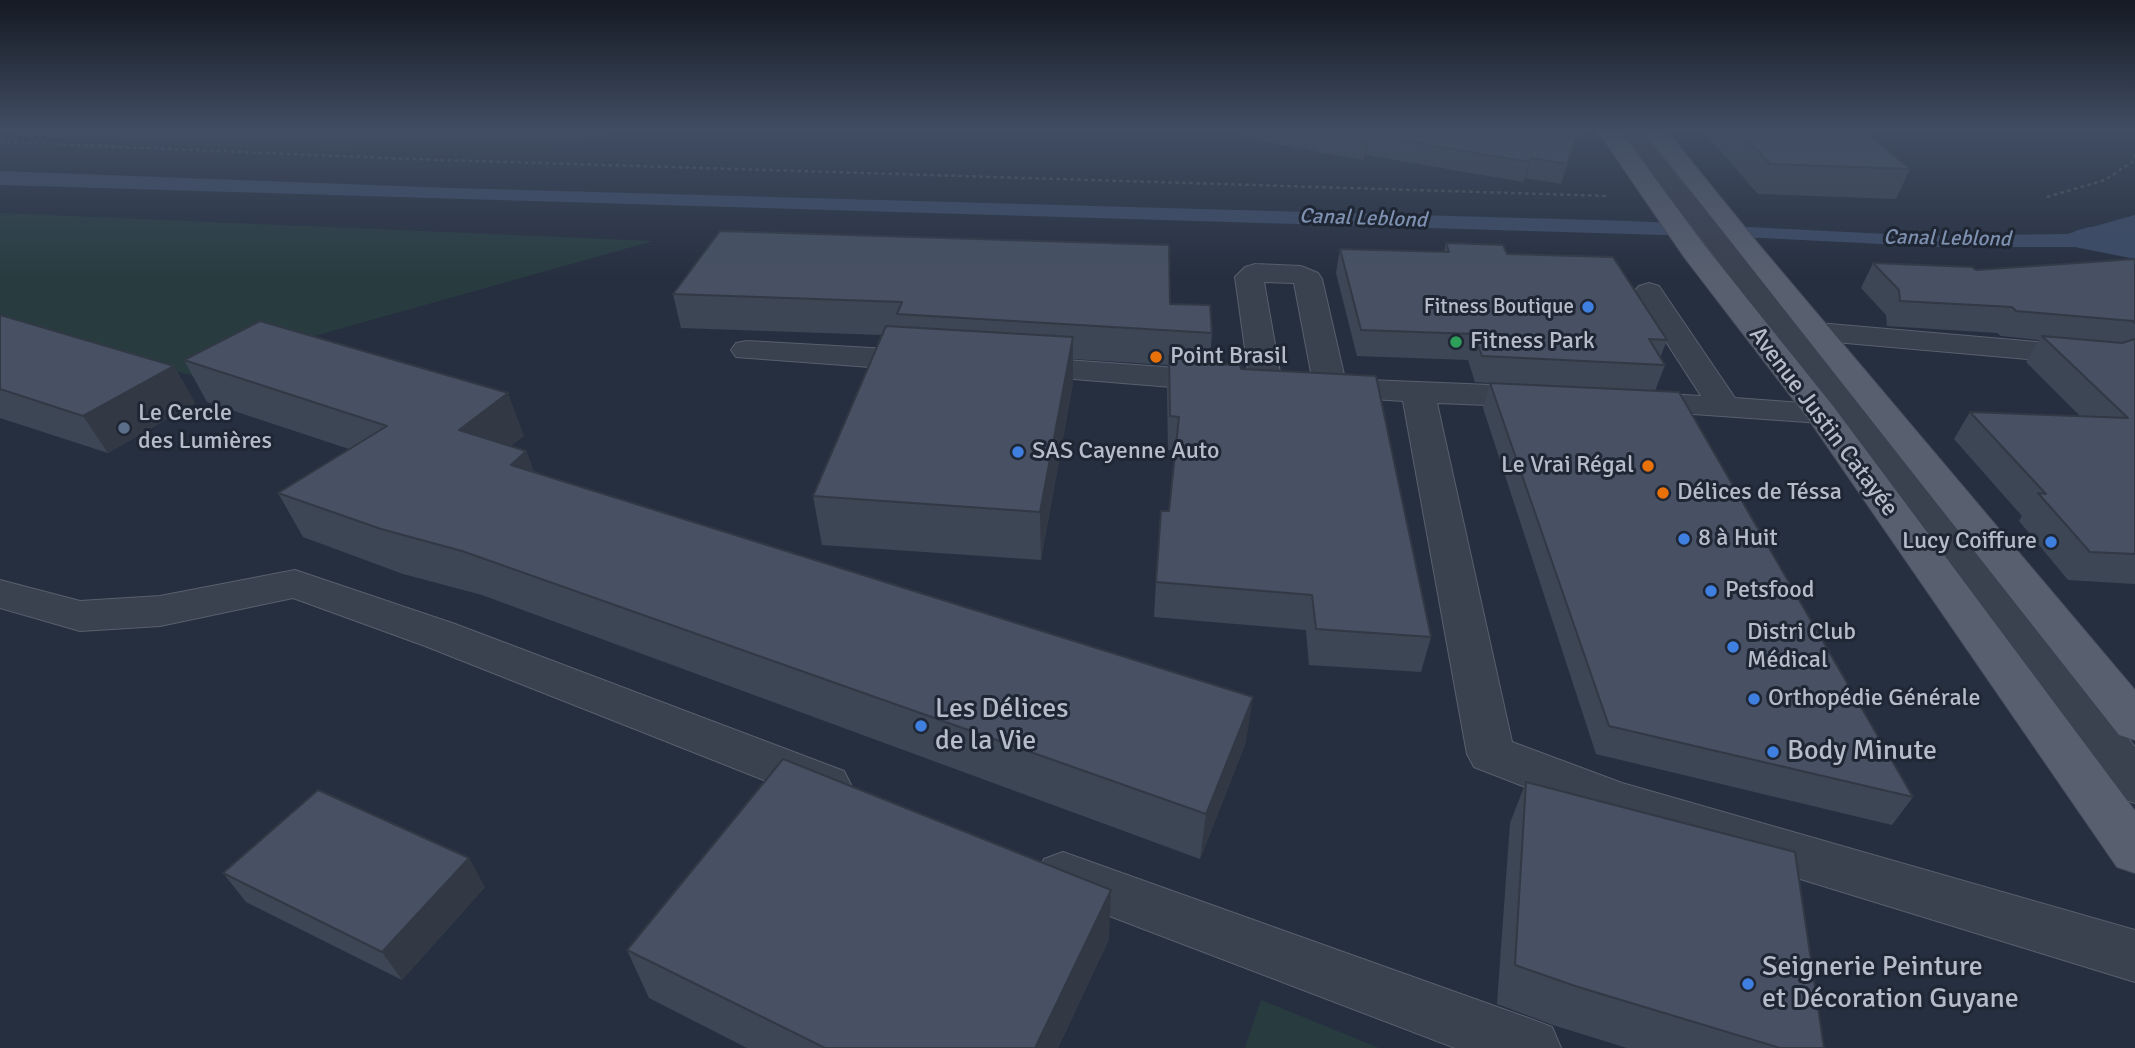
<!DOCTYPE html>
<html>
<head>
<meta charset="utf-8">
<style>
	body { margin:0 }
	canvas { display:block; background:#262f3f }
</style>
</head>
<body>
<canvas width="2135" height="1048"></canvas>
<script>
const context = document.querySelector('canvas').getContext('2d');
context.lineJoin = 'round';
function fill(path, color) { context.fillStyle = color; context.fill(path, 'evenodd'); }
const shape = rows => new Path2D(rows.map(r => 'M' + r).join(''));
function trace(path, color, width, dash) { context.strokeStyle = color; context.lineWidth = width; context.lineCap = dash ? 'butt' : 'round'; context.setLineDash(dash || []); context.stroke(path); }
function label(font, color, halo, rows, align = 'center') {
  context.font = font + ' Signika,sans-serif'; context.lineWidth = 6; context.setLineDash([]); context.textBaseline = 'middle'; context.strokeStyle = halo; context.fillStyle = color; for (const [text, x, y, turn = 0] of rows) {
    context.save(); context.translate(x, y); context.rotate((+turn || 0) * Math.PI / 180); context.textAlign = isNaN(turn) ? turn : align; if (halo) context.strokeText(text, 0, 0); context.fillText(text, 0, 0); context.restore();
  }
}
fill(shape([
	[0,130,615,130,578,144,332,151,27,136],
	[0,213,653,241,289,343,210,381,0,317],
	[1261,1000,1379,1048,1245,1048]
]), '#283c40');
fill(shape([
	[0,171,451,188,1630,221,1926,236,2067,234,2135,215,2135,235,2103,247,1942,247,1762,238,0,185]
]), '#3c4b67');
fill(shape([
	[2089,227,2135,235,2135,259,2075,247,2070,239,2075,231,2089,227]
]), '#3c4b67');
const minor = shape([
	[1617,130,1640,130,1804,330,1807,325,1818,323,2095,347,2100,354,2095,361,2084,364,1812,340,2135,747,2135,803,2118,797,1837,415,1833,420,1821,423,1622,409,1617,402,1622,395,1634,392,1701,396,1634,292,1639,286,1649,283,1659,286,1735,398,1829,405,1617,130],
	[1255,264,1301,266,1318,273,1322,279,1345,379,1539,387,1551,390,1556,397,1551,404,1539,407,1437,403,1512,742,1622,783,2135,930,2135,982,1615,822,1474,767,1467,754,1403,401,1314,395,1309,388,1313,383,1294,283,1264,282,1282,384,1278,391,1266,394,1254,391,1250,384,1235,277,1245,267,1255,264],
	[747,341,924,351,935,354,940,361,935,368,924,371,736,357,731,350,736,343,747,341],
	[1023,357,1221,371,1233,374,1237,381,1233,388,1221,391,1012,374,1007,367,1012,360,1023,357],
	[295,570,455,624,844,771,851,785,844,799,827,805,425,646,293,598,160,626,80,631,0,608,0,580,80,601,160,596,295,570],
	[1063,852,1531,1019,1552,1027,1561,1048,1455,1048,1044,891,1037,875,1044,859,1063,852]
]);
const major = shape([
	[1597,130,1620,130,1704,245,1833,406,2135,811,2135,873,2117,867,1809,420,1684,257,1597,130],
	[1643,130,1666,130,1760,246,2135,690,2135,740,2119,735,1643,130]
]);
trace(minor, '#585f6d', 2);
trace(major, '#434a58', 2);
trace(shape([
	[0,142,410,159,1608,196],
	[2047,197,2105,180,2132,162,2135,155]
]), '#46595d', 2.5, [3.5, 3.5]);
fill(minor, '#3a414f');
fill(major, '#58606f');
fill(shape([
	[1226,130,1576,130,1572,152,1561,184,1526,178,1523,182,1366,155,1363,160,1281,145],
	[1702,130,1863,130,1910,169,1896,199,1758,194],
	[1446,243,1507,254,1667,340,1660,358,1665,365,1655,391,1913,797,1892,825,1596,754,1483,408,1490,383,1475,382,1468,360,1357,356,1336,273,1340,249,1444,252],
	[2135,259,2135,584,2068,580,2019,521,2022,516,1954,439,1970,412,2080,416,2026,362,2039,340,2001,336,1997,333,1887,326,1886,315,1861,288,1873,263,1976,270],
	[673,294,1170,304,1212,333,1210,359,1214,364,1241,369,1431,637,1421,672,1309,665,1306,630,1154,617,1156,582,1169,511,1176,450,1168,450,1167,389,1168,365,1073,359,1073,383,1041,560,822,545,813,496,882,335,681,328],
	[0,315,174,366,195,403,108,453,0,418],
	[184,360,524,436,510,446,526,451,534,472,1246,742,1200,859,482,595,403,574,303,537,278,493,349,449,207,402],
	[1526,782,1824,1048,1627,1048,1553,1025,1497,1004,1510,823],
	[223,873,485,887,402,980,246,902],
	[1109,939,1058,1048,747,1048,649,998,627,950]
]), '#3d4655');
fill(shape([
	[1577,133,1572,152,1561,184,1567,164],
	[1370,135,1366,155,1363,160,1366,140],
	[1531,158,1526,178,1523,182,1529,162],
	[1073,337,1073,383,1041,560,1040,512],
	[174,366,195,403,108,453,83,416],
	[508,393,524,436,476,473,459,430],
	[526,451,542,494,511,465],
	[1253,697,1246,742,1200,859,1206,814],
	[469,858,485,887,402,980,382,952],
	[1111,890,1109,939,1058,1048,1035,1048]
]), '#323945');
const building = shape([
	[1307,130,1576,130,1577,133,1567,164,1531,158,1529,162,1370,135,1366,140,1307,130],
	[1738,130,1863,130,1910,169,1770,164,1738,130],
	[720,231,1169,245,1170,304,1210,305,1212,333,897,314,902,302,673,294,720,231],
	[1446,243,1503,245,1507,254,1613,257,1667,340,1649,339,1665,365,1482,356,1474,334,1361,330,1340,249,1449,252,1446,243],
	[2135,259,2135,323,2133,321,2016,311,2012,307,1900,301,1899,290,1873,263,1972,267,1976,270,2135,259],
	[0,315,174,366,83,416,0,389,0,315],
	[260,321,508,393,459,430,526,451,511,465,1253,697,1206,814,462,551,381,529,278,493,387,426,184,360,260,321],
	[886,326,1073,337,1040,512,813,496,886,326],
	[2042,336,2122,343,2135,339,2135,554,2090,552,2038,493,2046,494,1970,412,2128,418,2042,336],
	[1169,356,1213,359,1214,364,1240,365,1241,369,1376,376,1431,637,1316,629,1312,595,1156,582,1161,511,1169,511,1179,417,1170,416,1169,356],
	[1490,383,1679,392,1913,797,1609,726,1490,383],
	[783,759,1111,890,1035,1048,825,1048,627,950,783,759],
	[1526,782,1795,852,1824,1048,1780,1048,1575,986,1515,965,1526,782],
	[318,790,469,858,382,952,223,873,318,790]
]);
fill(building, '#475163');
trace(building, '#323945', 2);
const sky = context.createLinearGradient(0, 0, 0, 277);
sky.addColorStop(0, '#151a23');
sky.addColorStop(0.47, '#414d63');
sky.addColorStop(1, '#414d6300');
context.fillStyle = sky;
context.fillRect(0, 0, 2135, 277);
for (const [x, y, r, color] of [
	[1588,307,7,"#3f7fe0"],
	[1456,342,7,"#2e9e5b"],
	[1156,357,7,"#e8710a"],
	[124,428,7,"#5c6f8a"],
	[1018,452,7,"#3f7fe0"],
	[1648,466,7,"#e8710a"],
	[1663,493,7,"#e8710a"],
	[1684,539,7,"#3f7fe0"],
	[2051,542,7,"#3f7fe0"],
	[1711,591,7,"#3f7fe0"],
	[1733,647,7,"#3f7fe0"],
	[1754,699,7,"#3f7fe0"],
	[921,726,7,"#3f7fe0"],
	[1773,752,7,"#3f7fe0"],
	[1748,984,7,"#3f7fe0"]
]) { const dot = new Path2D(); dot.arc(x, y, r, 0, 2 * Math.PI); context.fillStyle = color; context.fill(dot); trace(dot, '#1f2634', 2.5); }
label('italic 21px', '#7e90b0', '#1f2634', [
	["Canal Leblond",1363,219,2],
	["Canal Leblond",1947,239,1]
]);
label('21px', '#b6bcca', '#1f2634', [
	["Fitness Boutique",1574,307]
], 'right');
label('24px', '#b6bcca', '#1f2634', [
	["Fitness Park",1470,342],
	["Point Brasil",1170,357],
	["Le Cercle",138,414],
	["des Lumières",138,442],
	["SAS Cayenne Auto",1032,452],
	["Le Vrai Régal",1634,466,"right"],
	["Délices de Téssa",1677,493],
	["8 à Huit",1698,539],
	["Lucy Coiffure",2037,542,"right"],
	["Petsfood",1725,591],
	["Distri Club",1747,633],
	["Médical",1747,661],
	["Orthopédie Générale",1768,699]
], 'left');
label('24px', '#b6bcca', '#1f2634', [
	["Avenue Justin Catayée",1823,422,53]
]);
label('28px', '#b6bcca', '#1f2634', [
	["Les Délices",935,710],
	["de la Vie",935,742],
	["Body Minute",1787,752],
	["Seignerie Peinture",1762,968],
	["et Décoration Guyane",1762,1000]
], 'left');
</script>
</body>
</html>
